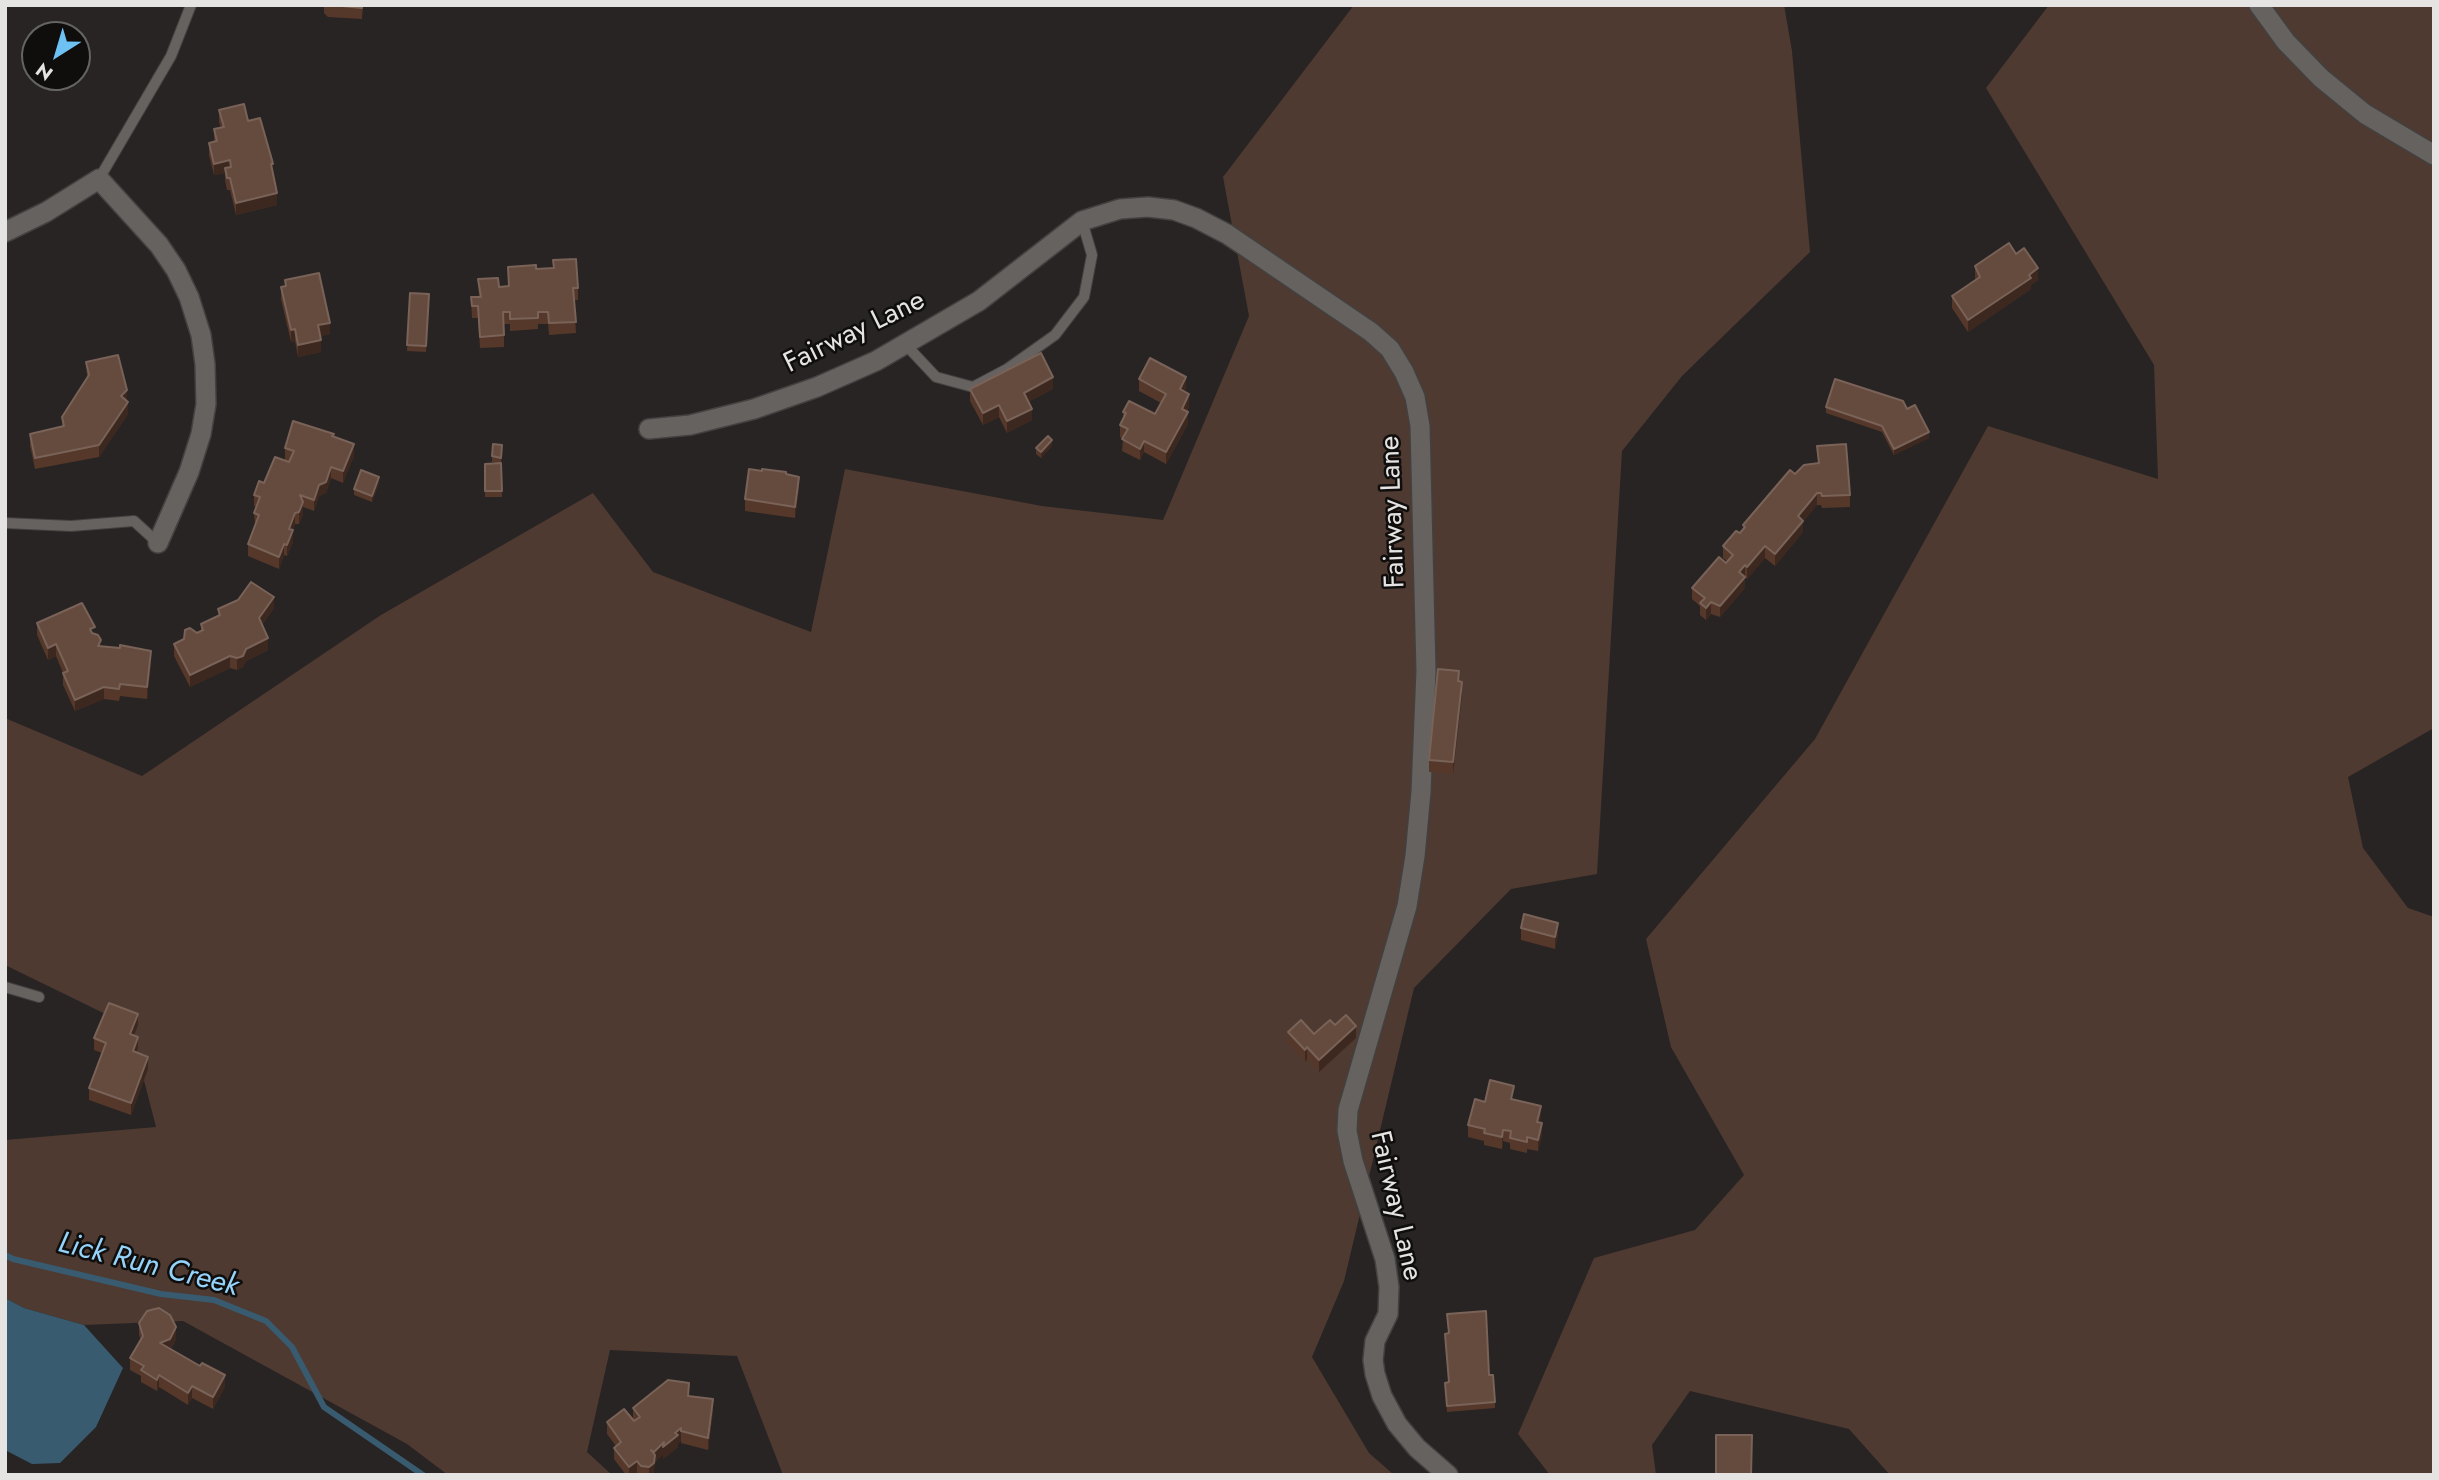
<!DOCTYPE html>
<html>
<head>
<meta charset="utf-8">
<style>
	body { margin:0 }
	#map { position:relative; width:2439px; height:1480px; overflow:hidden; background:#282423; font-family:Jost,sans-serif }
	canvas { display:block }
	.frame { position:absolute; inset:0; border:7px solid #e6e4e3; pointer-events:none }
	.north { position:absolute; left:21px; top:21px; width:70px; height:70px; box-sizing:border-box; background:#0f0e0d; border:2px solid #656463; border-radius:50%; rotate:217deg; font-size:19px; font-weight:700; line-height:28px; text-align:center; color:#e6e4e3 }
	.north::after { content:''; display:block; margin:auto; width:24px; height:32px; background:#6ec2f3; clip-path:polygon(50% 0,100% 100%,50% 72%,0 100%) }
</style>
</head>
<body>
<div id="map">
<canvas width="2439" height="1480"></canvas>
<div class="frame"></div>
<div class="north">N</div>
</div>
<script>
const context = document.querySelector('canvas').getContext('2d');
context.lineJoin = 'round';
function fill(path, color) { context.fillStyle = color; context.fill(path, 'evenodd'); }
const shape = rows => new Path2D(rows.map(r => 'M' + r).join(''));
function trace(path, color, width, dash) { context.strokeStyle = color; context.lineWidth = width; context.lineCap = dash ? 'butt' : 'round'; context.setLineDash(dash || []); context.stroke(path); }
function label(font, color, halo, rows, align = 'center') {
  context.font = font + ' Jost,sans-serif'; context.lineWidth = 5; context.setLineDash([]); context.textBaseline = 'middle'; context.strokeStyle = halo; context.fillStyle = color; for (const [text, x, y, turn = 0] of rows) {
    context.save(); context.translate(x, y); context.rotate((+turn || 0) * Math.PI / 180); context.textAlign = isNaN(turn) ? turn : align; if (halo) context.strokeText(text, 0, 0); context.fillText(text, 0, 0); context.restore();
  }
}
fill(shape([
	[1354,5,1784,5,1792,51,1810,252,1682,376,1622,451,1597,874,1511,889,1414,988,1344,1281,1312,1357,1369,1453,1394,1475,783,1475,737,1356,610,1350,587,1452,612,1475,448,1475,407,1444,183,1321,84,1325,24,1308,5,1298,5,1140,156,1127,130,1026,5,965,5,718,142,776,381,615,593,493,653,572,811,632,845,469,1042,506,1163,520,1249,316,1223,177],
	[2049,5,2434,5,2434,728,2348,777,2363,848,2408,908,2434,917,2434,1475,1890,1475,1849,1429,1690,1391,1652,1445,1656,1475,1550,1475,1518,1434,1594,1258,1695,1230,1744,1175,1671,1047,1646,939,1815,739,1988,426,2158,479,2154,365,1986,88]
]), '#4e3a31');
fill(shape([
	[5,1298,24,1308,84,1325,123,1368,96,1427,60,1463,32,1464,5,1450]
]), '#385b70');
trace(shape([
	[5,1255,13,1259,161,1294,214,1300,266,1321,292,1347,324,1407,423,1475]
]), '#385b70', 6);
const service = shape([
	[99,179,171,56,191,5],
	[906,345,936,377,973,387,1007,369,1055,335,1084,297,1092,255,1082,221],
	[5,523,71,526,134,521,158,543],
	[5,987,39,997]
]);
const minor = shape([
	[2259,5,2286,42,2321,78,2365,114,2434,155],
	[5,232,46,212,99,179,159,245,176,270,189,297,201,335,205,364,206,404,201,434,189,472,158,543],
	[649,429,690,425,754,409,817,387,876,361,979,301,1082,221,1120,209,1148,207,1174,210,1196,218,1227,234,1371,332,1390,349,1404,372,1415,397,1420,426,1426,671,1421,792,1415,856,1407,906,1348,1110,1347,1131,1353,1161,1385,1259,1389,1287,1388,1314,1375,1341,1373,1360,1375,1374,1382,1396,1397,1424,1417,1448,1448,1475]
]);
trace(service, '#434140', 12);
trace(minor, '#434140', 22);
trace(service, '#656260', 10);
trace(minor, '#656260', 19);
fill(shape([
	[324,5,363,5,362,19,328,17,324,13],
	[219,110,248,121,273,173,277,205,236,215,230,190,227,190,225,180,225,173,214,175,209,155,209,143,214,142,214,129,221,128,219,122],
	[2016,254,2038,280,2031,285,2031,289,1968,332,1952,308,1952,296,1976,280,1975,278,1975,266],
	[508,267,536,269,578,288,578,300,574,300,576,333,549,335,548,324,538,324,538,329,510,331,510,324,504,324,504,347,480,348,478,318,472,318,471,297,479,297,478,279,499,287,508,286],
	[285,280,330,334,320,336,321,352,298,357,295,341,291,342,281,299,281,287,285,286],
	[410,293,429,294,426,352,407,351],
	[86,362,127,401,128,414,99,457,35,469,30,446,30,434,62,427,62,417,87,378],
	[1139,379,1186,389,1184,392,1189,406,1187,412,1188,424,1166,464,1144,452,1140,460,1122,451,1123,439,1120,437,1120,425,1123,419,1123,412,1155,414,1161,403,1139,391],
	[970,389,1053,389,1028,402,1032,420,1007,433,999,417,983,425,970,401],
	[1826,407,1907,409,1929,438,1894,455,1882,432,1826,413],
	[334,437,354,456,343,483,331,478,326,493,319,496,314,511,303,507,303,514,299,524,295,524,293,530,293,542,287,556,284,555,279,569,248,556,248,544,255,525,254,513,256,507,254,506,254,495,264,483,289,462,290,461,285,460,285,448],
	[1052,446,1041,458,1036,454,1036,448],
	[1817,446,1850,495,1850,507,1822,508,1821,505,1817,505,1803,522,1803,532,1775,566,1765,558,1747,579,1745,577,1745,588,1720,617,1711,614,1706,620,1700,615,1700,606,1692,599,1692,588,1727,561,1723,558,1723,546,1740,533,1743,529,1743,525,1795,474,1818,463],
	[502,451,501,463,502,497,485,497,485,464,500,463,492,462,492,456],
	[762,471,786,474,799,488,795,518,745,511,745,499],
	[379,483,372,502,354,495,354,489],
	[274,608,262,625,268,650,246,661,243,667,237,670,230,668,190,687,174,656,174,644,201,631,201,624,218,616,218,609],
	[37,623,95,634,101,646,151,662,147,699,120,696,119,701,104,699,75,711,63,685,63,673,56,656,48,660,37,635],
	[1459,682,1462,694,1453,774,1429,772,1429,760],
	[1521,928,1558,934,1555,949,1521,940],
	[138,1025,134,1035,138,1048,137,1053,148,1069,131,1115,89,1100,89,1088,102,1053,94,1050,94,1038],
	[1335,1025,1356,1038,1319,1072,1307,1059,1305,1062,1288,1043,1288,1032,1314,1034],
	[1514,1099,1541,1118,1539,1123,1542,1135,1538,1151,1527,1149,1527,1153,1510,1149,1510,1143,1503,1141,1502,1149,1484,1145,1484,1141,1468,1137,1468,1125,1485,1102],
	[139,1323,176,1339,171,1349,225,1387,213,1409,192,1398,188,1405,159,1387,157,1391,141,1382,141,1376,130,1370,130,1358,141,1340,139,1335],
	[1489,1375,1495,1402,1495,1408,1447,1412,1445,1383],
	[689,1397,713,1411,708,1450,681,1443,681,1440,678,1443,678,1447,663,1459,663,1454,655,1462,653,1475,639,1475,637,1473,635,1475,626,1475,614,1459,614,1448,616,1446,607,1434,607,1422,633,1420,633,1408]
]), '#55382a');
fill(shape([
	[230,160,230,172,225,168,225,173,214,175,214,164],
	[277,193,277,205,236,215,236,203],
	[2038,268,2038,280,2031,285,2031,289,1968,332,1968,320],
	[330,323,330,334,318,337,318,325],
	[295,329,295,341,291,342,291,330],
	[321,340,321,352,298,357,298,345],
	[1053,377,1053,389,1024,404,1024,393],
	[1186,377,1186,389,1180,401,1180,389],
	[127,390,127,401,121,396],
	[1189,394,1189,406,1182,421,1182,409],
	[128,402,128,414,99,457,99,445],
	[999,405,999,417,983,425,983,413],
	[1032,409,1032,420,1007,433,1007,421],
	[1188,412,1188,424,1166,464,1166,452],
	[1929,432,1929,438,1894,455,1894,449],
	[1052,440,1052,446,1041,458,1041,452],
	[1144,441,1144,452,1140,460,1140,449],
	[354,444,354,456,343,483,343,471],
	[331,467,331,478,326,493,319,496,314,511,314,500,319,485],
	[379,477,379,483,372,502,372,496],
	[799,477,799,488,795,518,795,507],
	[1817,493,1817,505,1803,522,1803,532,1775,566,1775,554,1798,516],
	[303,502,303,514,299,524,299,512],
	[295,513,295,524,289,541,289,529],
	[293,530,293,542,287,556,287,545],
	[284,544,284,555,279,569,279,557],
	[1765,546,1765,558,1747,579,1747,567],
	[1745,565,1745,576,1739,572],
	[1745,577,1745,588,1720,617,1720,606],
	[274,597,274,608,259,629,259,618],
	[1711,602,1711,614,1706,620,1706,608],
	[268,638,268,650,246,661,243,667,237,670,237,658,246,649],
	[56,644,56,656,48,660,48,648],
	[151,651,151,662,147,699,147,687],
	[230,656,230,668,190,687,190,675],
	[1462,682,1462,694,1453,774,1453,762],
	[104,687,104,699,75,711,75,700],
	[1558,923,1558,934,1555,949,1555,937],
	[138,1014,138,1025,130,1046,130,1034],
	[1356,1026,1356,1038,1319,1072,1319,1060],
	[138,1037,138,1048,133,1063,133,1051],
	[1307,1047,1307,1059,1305,1062,1305,1050],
	[148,1057,148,1069,131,1115,131,1103],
	[1541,1106,1541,1118,1537,1134,1537,1122],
	[1542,1123,1542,1135,1538,1151,1538,1140],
	[1503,1130,1503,1141,1502,1149,1502,1137],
	[176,1327,176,1339,170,1350,160,1343],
	[159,1375,159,1387,157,1391,157,1380],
	[225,1375,225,1387,213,1409,213,1397],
	[192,1386,192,1398,188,1405,188,1393],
	[713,1399,713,1411,708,1450,708,1438],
	[681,1428,681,1440,678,1443,678,1447,663,1459,663,1454,655,1462,654,1474,649,1475,649,1467,654,1463,654,1452],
	[637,1461,637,1473,635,1475,629,1475,629,1467]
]), '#3c281f');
const building = shape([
	[332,5,362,5,362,8,332,5],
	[244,104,248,121,260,118,272,160,273,164,271,164,277,193,236,203,230,178,227,178,225,168,231,167,230,160,214,164,209,143,217,141,214,129,224,127,219,110,244,104],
	[2009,243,2016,254,2024,248,2038,268,2029,275,2031,278,1968,320,1952,296,1980,277,1975,266,2009,243],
	[576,259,578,288,573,288,576,322,549,323,548,312,538,312,538,318,510,319,510,312,503,312,504,335,480,337,478,306,472,306,471,297,481,297,478,279,498,278,499,287,509,286,508,267,536,265,536,269,554,268,553,260,576,259],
	[319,273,330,323,318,325,321,340,298,345,295,329,291,330,281,287,286,286,285,280,319,273],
	[410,293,429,294,426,346,407,345,410,293],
	[1041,353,1053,377,1024,393,1032,409,1007,421,999,405,983,413,970,389,1041,353],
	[118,355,127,390,121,396,128,402,99,445,35,458,30,434,64,426,62,417,89,375,86,362,118,355],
	[1150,358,1186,377,1180,389,1189,394,1182,409,1188,412,1166,452,1144,441,1140,449,1122,439,1128,429,1120,425,1126,413,1123,412,1129,401,1155,414,1166,394,1139,379,1150,358],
	[1835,379,1903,401,1907,409,1915,405,1929,432,1894,449,1882,426,1826,407,1835,379],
	[293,421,334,434,332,436,354,444,343,471,331,467,326,482,319,485,314,500,300,495,303,502,299,512,295,513,289,529,293,530,287,545,284,544,279,557,248,544,259,515,254,513,260,497,254,495,259,481,264,483,275,457,289,462,294,451,285,448,293,421],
	[1048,436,1052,440,1041,452,1036,448,1048,436],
	[493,444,502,445,501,458,492,456,493,444],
	[1846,444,1850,495,1822,496,1821,493,1817,493,1798,516,1803,521,1775,554,1765,546,1747,567,1745,565,1739,572,1745,577,1720,606,1711,602,1706,608,1700,603,1705,598,1692,588,1719,557,1726,563,1733,555,1723,546,1736,531,1740,533,1745,527,1743,525,1790,470,1795,474,1804,465,1819,463,1817,446,1846,444],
	[501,463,502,491,485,491,485,464,501,463],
	[749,469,762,471,762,469,786,472,786,474,799,477,795,507,745,499,749,469],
	[361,470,379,477,372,496,354,489,361,470],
	[251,582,274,597,259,618,268,638,246,649,243,656,237,658,230,656,190,675,174,644,184,639,185,630,190,628,197,633,203,630,201,624,220,615,218,609,238,600,251,582],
	[82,603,95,627,90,629,92,633,98,635,101,640,98,646,120,648,120,645,151,651,147,687,120,684,119,689,104,687,75,700,63,673,68,671,56,644,48,648,37,623,82,603],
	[1438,669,1459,671,1458,681,1462,682,1453,762,1429,760,1438,669],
	[1524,914,1558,923,1555,937,1521,928,1524,914],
	[109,1003,138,1014,130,1034,138,1037,133,1051,148,1057,131,1103,89,1088,106,1043,94,1038,109,1003],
	[1346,1015,1356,1026,1319,1060,1307,1047,1305,1050,1288,1032,1301,1020,1314,1034,1330,1020,1335,1025,1346,1015],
	[1490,1080,1514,1086,1511,1099,1541,1106,1537,1122,1542,1123,1538,1140,1527,1137,1527,1142,1510,1138,1511,1131,1503,1130,1502,1137,1484,1133,1485,1129,1468,1125,1475,1099,1485,1102,1490,1080],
	[159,1308,170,1315,176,1327,170,1339,160,1343,200,1366,202,1363,225,1375,213,1397,192,1386,188,1393,159,1375,157,1380,141,1370,144,1366,130,1358,143,1336,139,1323,147,1311,159,1308],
	[1486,1311,1489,1375,1493,1375,1495,1402,1447,1406,1445,1383,1449,1382,1445,1334,1449,1333,1447,1314,1486,1311],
	[668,1380,689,1383,688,1396,713,1399,708,1438,681,1431,681,1428,675,1433,678,1435,663,1447,664,1442,654,1452,651,1450,655,1455,654,1463,649,1467,641,1466,637,1461,629,1467,614,1448,621,1442,607,1422,624,1409,634,1421,640,1417,633,1408,668,1380],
	[1716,1435,1752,1435,1751,1475,1716,1475,1716,1435]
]);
fill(building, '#654a3e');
trace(building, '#796258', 2);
label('28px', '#e6e4e3', '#0f0e0d', [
	["Fairway Lane",855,333,-26],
	["Fairway Lane",1394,512,-92],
	["Fairway Lane",1395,1206,77]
]);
label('italic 30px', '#95d3fa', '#0f0e0d', [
	["Lick Run Creek",148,1266,14]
]);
</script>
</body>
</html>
